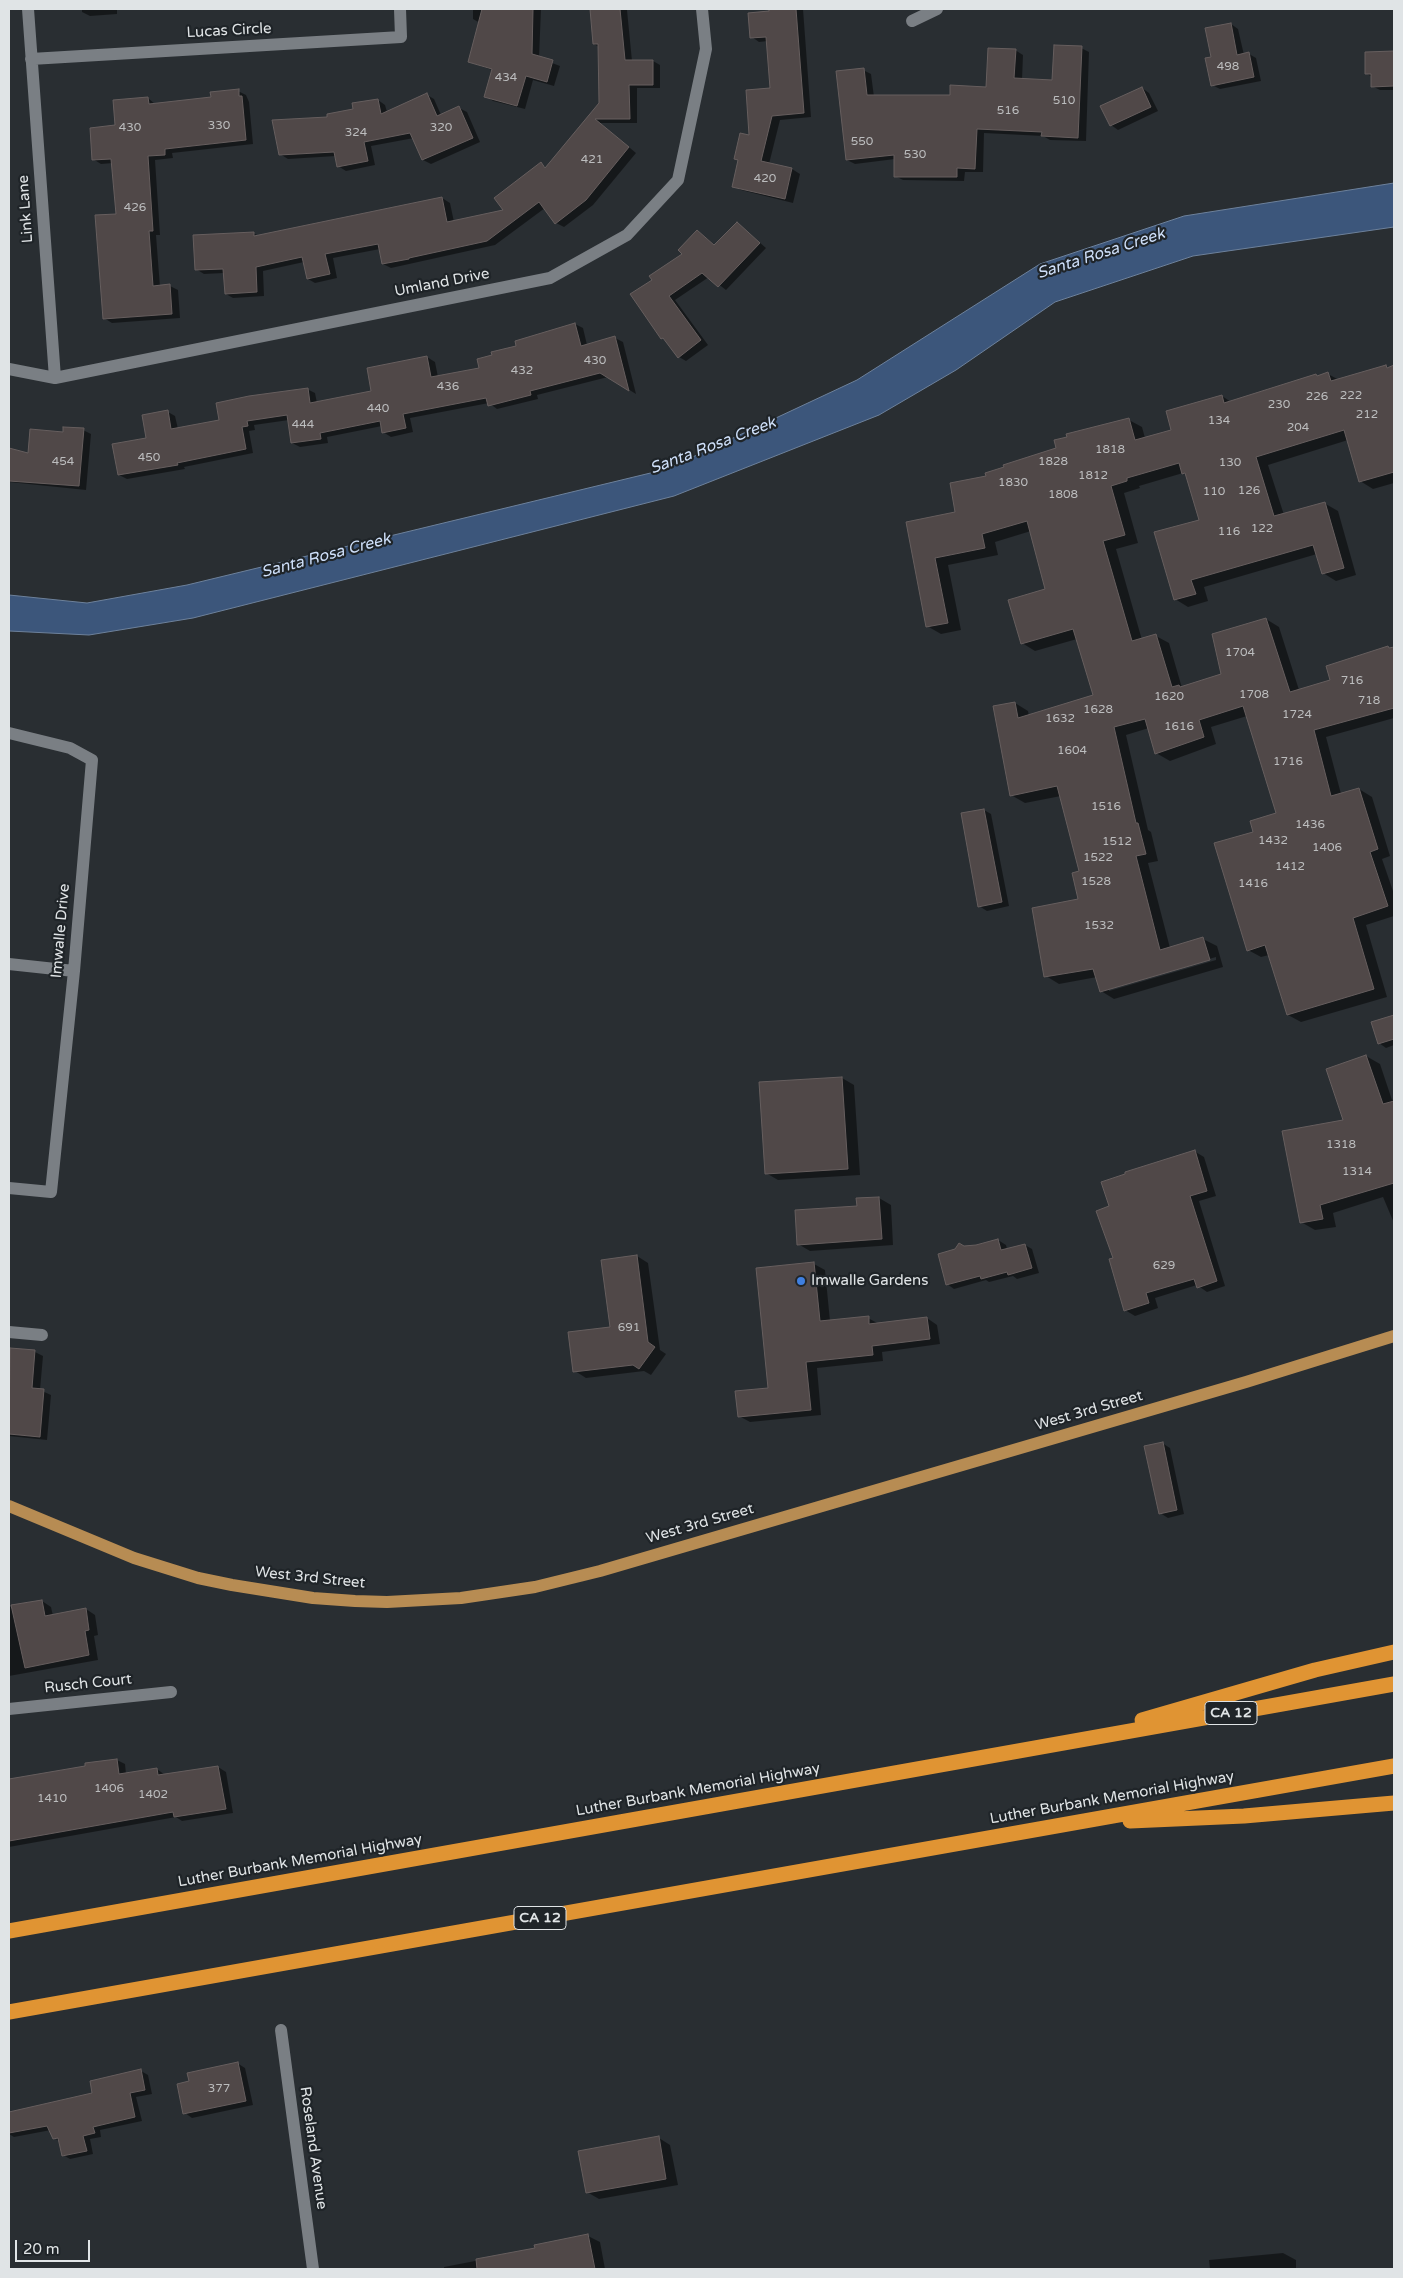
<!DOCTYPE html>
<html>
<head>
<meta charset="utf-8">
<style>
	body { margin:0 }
	#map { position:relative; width:1403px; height:2278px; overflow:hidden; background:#292e32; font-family:"Varela Round",sans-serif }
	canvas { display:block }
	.frame { position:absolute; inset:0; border:10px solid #e0e4e6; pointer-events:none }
	.scale { position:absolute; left:15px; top:2240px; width:75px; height:22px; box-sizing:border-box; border:2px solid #e0e4e6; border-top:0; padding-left:6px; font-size:15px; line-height:18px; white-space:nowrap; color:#e0e4e6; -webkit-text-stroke:4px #1f2428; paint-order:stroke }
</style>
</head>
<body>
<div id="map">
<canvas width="1403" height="2278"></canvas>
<div class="frame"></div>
<div class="scale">20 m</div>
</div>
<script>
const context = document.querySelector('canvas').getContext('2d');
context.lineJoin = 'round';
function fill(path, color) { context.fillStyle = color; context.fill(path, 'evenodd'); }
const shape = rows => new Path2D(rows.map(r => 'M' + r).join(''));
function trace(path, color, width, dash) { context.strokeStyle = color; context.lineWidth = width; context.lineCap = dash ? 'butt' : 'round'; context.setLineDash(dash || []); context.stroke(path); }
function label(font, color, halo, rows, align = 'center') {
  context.font = font + ' "Varela Round",sans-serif'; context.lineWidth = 4.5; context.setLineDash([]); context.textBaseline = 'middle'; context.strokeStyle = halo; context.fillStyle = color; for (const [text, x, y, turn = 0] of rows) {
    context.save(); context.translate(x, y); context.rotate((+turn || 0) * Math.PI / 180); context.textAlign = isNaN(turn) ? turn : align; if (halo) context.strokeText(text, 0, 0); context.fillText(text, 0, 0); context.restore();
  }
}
const water = shape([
	[1394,183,1394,227,1193,256,1055,302,956,370,879,415,674,496,193,618,89,635,9,631,9,595,87,603,187,585,667,469,857,380,1040,264,1184,216,1394,183]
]);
fill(water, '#3c567b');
trace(water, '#6d819b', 1);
fill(shape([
	[82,9,117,9,117,14,90,16,82,12],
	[473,9,541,9,539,58,560,66,554,86,533,80,525,109,493,101,486,96,492,70,469,62,480,23,473,19],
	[591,9,646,9,627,10,632,61,653,61,660,65,660,88,637,88,637,123,600,123,636,153,593,205,564,227,556,223,545,208,495,245,391,268,383,264,380,249,333,258,337,278,315,283,308,279,304,262,263,271,264,296,233,298,226,294,224,273,204,274,196,269,253,233,259,236,442,198,450,203,454,222,505,211,541,164,547,168,600,104,599,47,594,44],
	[770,9,803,9,811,117,780,120,769,164,792,169,800,174,793,203,741,190,733,186,771,89,768,41,759,42,752,37,770,13],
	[1231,24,1238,29,1244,55,1249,54,1256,58,1261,81,1220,89,1212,85,1213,58],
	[1081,48,1089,52,1086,141,1050,140,1043,136,984,133,983,172,965,172,964,181,903,180,895,176,895,159,855,164,847,160,863,70,871,74,874,97,951,97,987,88,1015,50,1023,55,1022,80,1053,81],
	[1366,53,1394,53,1394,90,1380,90,1372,86,1372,77,1366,73],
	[1142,88,1149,93,1158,111,1118,130,1111,125],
	[238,91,246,95,249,102,253,144,172,153,173,158,155,160,160,235,156,235,160,287,170,286,178,290,180,318,112,323,104,318,117,215,113,163,101,164,93,159,117,127,148,98,156,105,213,98],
	[427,95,434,99,441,115,459,108,467,112,480,142,431,164,423,160,414,138,371,146,375,165,346,171,338,166,336,156,288,159,280,154,329,118,378,100,385,105,387,112],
	[737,223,766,248,726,290,709,277,675,300,708,345,686,361,679,357,667,341,662,338,653,280,684,254,698,231,716,246],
	[575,324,583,328,587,345,615,338,623,342,636,394,608,377,537,395,538,399,497,409,489,403,410,418,413,432,391,437,383,432,382,426,327,437,328,443,300,447,292,443,289,420,254,425,255,430,249,431,253,453,184,467,185,469,127,479,119,475,168,412,175,416,178,429,221,421,307,389,315,393,317,403,373,392,427,357,435,362,438,377,480,369,518,346],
	[1386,366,1390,368,1394,367,1394,483,1373,489,1360,481,1348,440,1268,465,1284,515,1324,503,1338,511,1356,575,1336,581,1323,573,1317,554,1204,587,1208,601,1188,607,1175,599,1200,521,1187,476,1183,473,1139,486,1140,488,1124,493,1138,543,1116,549,1142,640,1156,636,1169,643,1182,688,1222,675,1266,619,1279,627,1299,690,1332,681,1348,659,1394,648,1394,718,1326,737,1341,794,1359,789,1372,797,1390,856,1382,859,1394,894,1394,916,1366,925,1387,997,1301,1022,1288,1015,1269,955,1261,957,1248,950,1254,832,1277,814,1247,716,1211,727,1216,744,1170,761,1156,753,1149,728,1126,735,1148,830,1151,832,1158,861,1148,863,1170,948,1203,939,1217,946,1223,967,1114,999,1101,991,1097,977,1059,984,1046,976,1080,900,1080,872,1061,796,1025,803,1011,795,1015,703,1028,711,1029,716,1095,696,1077,639,1035,651,1022,643,1046,590,1031,531,995,542,998,555,948,565,961,630,941,634,927,626,907,523,957,513,988,477,1129,420,1142,427,1145,438,1173,430,1222,396,1231,402,1316,375,1319,377,1328,374,1339,380],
	[1216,957,1216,960,1109,991,1109,988],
	[83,430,91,434,86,490,9,482,9,449,29,454],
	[984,810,991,814,1009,906,987,911,979,906],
	[1394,1016,1394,1045,1386,1048,1379,1043,1373,1023],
	[1366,1056,1380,1064,1392,1100,1394,1099,1394,1223,1383,1197,1333,1213,1336,1227,1315,1230,1301,1222,1345,1121],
	[842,1078,854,1085,860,1175,778,1180,766,1173,760,1083],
	[1194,1151,1204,1157,1216,1196,1199,1201,1225,1286,1207,1292,1197,1285,1155,1298,1158,1308,1135,1316,1125,1310,1114,1258,1110,1207,1127,1175],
	[879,1198,891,1205,893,1245,810,1251,798,1244,858,1208,857,1199],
	[998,1240,1006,1245,1007,1249,1025,1245,1032,1249,1039,1273,1017,1279,1013,1276,989,1282,986,1280,954,1289,947,1284,964,1248],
	[637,1256,648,1263,660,1350,666,1354,651,1375,644,1371,586,1378,575,1371,611,1328],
	[814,1264,825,1270,830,1321,868,1318,879,1324,927,1318,937,1325,940,1344,882,1352,883,1361,817,1368,821,1415,750,1422,739,1416,769,1389],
	[9,1349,35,1352,43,1356,40,1390,51,1395,47,1440,9,1436],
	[1162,1443,1170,1448,1184,1514,1168,1518,1160,1513],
	[42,1601,51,1607,53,1616,86,1609,95,1615,98,1635,94,1636,98,1660,9,1676,9,1607],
	[117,1760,125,1764,126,1774,157,1769,165,1775,218,1767,226,1772,233,1813,182,1821,176,1817,9,1847,9,1780,87,1767],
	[237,2063,245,2068,253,2105,192,2118,185,2113,190,2082],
	[141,2071,148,2075,152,2094,136,2097,142,2121,100,2130,101,2137,90,2139,93,2154,70,2159,63,2155,59,2141,54,2138,51,2130,14,2137,9,2134,9,2113,94,2094],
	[659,2138,670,2145,678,2185,599,2199,587,2192],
	[588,2236,600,2242,605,2269,444,2269,444,2267,537,2249],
	[1283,2253,1296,2260,1296,2269,1210,2269,1209,2260]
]), '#0007');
const building = shape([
	[482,9,533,9,532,54,553,60,547,82,526,76,517,106,484,97,492,69,468,62,482,9],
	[590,9,620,9,625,60,653,60,653,85,629,85,630,119,595,119,629,147,586,200,555,224,539,202,487,241,409,258,409,259,382,264,378,244,325,254,330,274,307,279,302,257,256,267,257,292,225,294,223,269,195,270,193,235,254,232,254,236,442,197,447,222,503,210,494,198,541,162,545,168,599,103,598,44,593,44,590,9],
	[769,9,796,9,804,113,772,116,761,161,792,168,785,199,732,187,738,160,734,159,740,133,749,135,746,90,770,88,766,37,750,38,748,13,769,11,769,9],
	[1231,23,1237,55,1249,52,1254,77,1211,86,1205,58,1211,57,1205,28,1231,23],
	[1054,45,1082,46,1078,138,1041,136,1042,132,977,129,975,169,957,168,957,177,894,177,894,155,846,160,836,71,864,68,867,95,950,95,950,85,986,87,988,48,1016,49,1014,78,1052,80,1054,45],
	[1394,51,1394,86,1371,87,1371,74,1365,74,1365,52,1394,51],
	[1142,87,1151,107,1110,126,1100,106,1142,87],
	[239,89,239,96,242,96,246,140,165,149,165,155,148,156,153,231,149,231,153,286,170,284,172,314,103,319,95,215,116,214,111,159,92,160,90,128,115,125,113,100,148,97,149,104,211,97,210,92,239,89],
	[427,93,437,116,459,106,473,138,422,160,410,133,364,142,368,161,337,167,334,152,279,155,272,120,327,117,327,114,353,109,352,103,378,99,381,114,427,93],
	[737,222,760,243,718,287,702,273,669,296,701,340,678,358,663,338,661,339,630,294,652,280,649,276,682,254,678,250,697,230,714,245,737,222],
	[575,323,581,346,615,336,629,391,600,373,530,391,531,395,488,406,486,398,403,414,406,428,382,433,380,421,320,433,321,439,291,443,287,415,247,421,248,426,242,427,246,449,177,463,178,465,118,475,112,444,146,438,142,415,168,410,171,429,219,420,216,403,249,396,308,388,310,403,371,391,367,368,427,356,431,377,479,368,477,359,492,355,491,352,516,346,515,341,575,323],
	[1386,365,1387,368,1394,365,1394,472,1359,482,1344,430,1256,457,1274,516,1325,502,1344,568,1322,574,1313,545,1191,580,1196,594,1174,600,1154,532,1199,520,1185,473,1182,474,1179,463,1127,478,1127,481,1111,486,1125,535,1103,541,1132,641,1156,634,1172,687,1179,685,1180,687,1221,674,1212,634,1266,618,1290,692,1330,680,1326,666,1388,646,1389,648,1394,647,1394,708,1314,730,1331,796,1359,788,1378,849,1370,852,1388,906,1353,918,1374,989,1287,1015,1265,945,1247,951,1214,843,1253,832,1250,821,1276,813,1243,706,1199,720,1204,737,1155,754,1145,719,1114,727,1136,823,1138,823,1146,854,1136,856,1160,950,1203,937,1210,960,1100,992,1093,969,1044,977,1032,908,1078,899,1072,873,1079,871,1057,786,1010,796,993,706,1015,702,1018,718,1093,695,1073,629,1021,644,1008,600,1045,589,1027,521,982,534,985,548,935,558,948,623,926,627,906,522,955,512,950,483,986,476,985,473,1004,467,1003,465,1056,448,1054,440,1067,437,1066,434,1129,418,1135,440,1171,430,1166,411,1222,395,1224,403,1316,374,1317,376,1328,372,1331,381,1386,365],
	[63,427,84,428,79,486,9,481,9,448,28,453,30,429,63,432,63,427],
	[984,809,1002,902,978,907,961,813,984,809],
	[1394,1015,1394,1039,1378,1044,1371,1022,1394,1015],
	[1366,1055,1383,1104,1394,1101,1394,1183,1320,1205,1323,1219,1300,1223,1282,1131,1343,1120,1326,1069,1366,1055],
	[842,1077,848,1169,765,1174,759,1082,842,1077],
	[1195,1150,1207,1191,1190,1196,1217,1281,1197,1288,1194,1279,1146,1293,1149,1303,1124,1311,1109,1259,1113,1258,1096,1211,1109,1206,1101,1182,1125,1174,1125,1172,1195,1150],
	[879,1197,882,1239,797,1245,795,1210,857,1206,856,1198,879,1197],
	[998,1239,1001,1250,1025,1244,1032,1268,1008,1275,1007,1272,981,1279,980,1276,946,1285,938,1254,955,1249,959,1243,964,1246,976,1245,998,1239],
	[637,1255,648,1342,655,1347,639,1369,633,1365,573,1372,568,1332,610,1327,601,1260,637,1255],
	[814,1262,820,1321,869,1316,869,1324,927,1317,930,1339,872,1346,873,1355,806,1362,811,1410,738,1417,735,1391,768,1388,756,1268,814,1262],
	[10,1348,35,1350,32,1388,44,1389,40,1437,9,1434,10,1348],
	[1163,1442,1177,1510,1159,1514,1144,1446,1163,1442],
	[42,1600,45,1616,86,1608,89,1630,85,1631,89,1655,25,1668,11,1605,42,1600],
	[117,1759,119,1774,157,1768,158,1775,218,1766,226,1809,174,1817,173,1812,9,1841,9,1779,85,1766,85,1763,117,1759],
	[238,2062,246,2101,183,2114,177,2084,189,2081,187,2073,238,2062],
	[141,2069,145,2090,130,2093,135,2117,93,2127,95,2133,83,2136,87,2151,62,2156,58,2138,53,2139,47,2126,9,2133,9,2112,92,2093,90,2081,141,2069],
	[659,2136,666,2179,586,2193,578,2151,659,2136],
	[588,2234,595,2269,477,2269,476,2259,535,2248,534,2245,588,2234]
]);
fill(building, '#504848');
trace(building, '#665e5e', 1);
trace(shape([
	[28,9,55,378],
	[912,21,937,9],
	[31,59,401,37,400,9],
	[9,369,55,378,550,278,627,235,678,180,706,49,702,9],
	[9,733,70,748,92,760,74,971,51,1192,9,1188],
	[9,964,74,971],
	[9,1332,42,1335],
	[9,1709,171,1692],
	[281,2030,313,2269]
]), '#7a7f84', 12);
trace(shape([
	[9,1506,134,1558,198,1578,232,1585,313,1598,355,1601,387,1602,461,1598,535,1587,600,1571,1246,1382,1394,1336]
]), '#b78c53', 12);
trace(shape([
	[1142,1720,1315,1670,1394,1652],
	[1130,1821,1244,1816,1394,1803],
	[9,1931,1394,1684],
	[9,2012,1394,1766]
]), '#e09433', 15);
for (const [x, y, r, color] of [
	[801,1281,5,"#3f7fe0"]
]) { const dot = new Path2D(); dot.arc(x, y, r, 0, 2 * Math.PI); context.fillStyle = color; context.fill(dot); trace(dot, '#1f2428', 2); }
label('12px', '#bcbdbe', null, [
	["498",1228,67],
	["434",506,78],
	["510",1064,101],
	["516",1008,111],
	["330",219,126],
	["430",130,128],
	["320",441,128],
	["324",356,133],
	["550",862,142],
	["530",915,155],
	["421",592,160],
	["420",765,179],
	["426",135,208],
	["430",595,361],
	["432",522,371],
	["436",448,387],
	["222",1351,396],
	["226",1317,397],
	["230",1279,405],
	["440",378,409],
	["212",1367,415],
	["134",1219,421],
	["444",303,425],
	["204",1298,428],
	["1818",1110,450],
	["450",149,458],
	["454",63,462],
	["1828",1053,462],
	["130",1230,463],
	["1812",1093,476],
	["1830",1013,483],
	["126",1249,491],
	["110",1214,492],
	["1808",1063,495],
	["122",1262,529],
	["116",1229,532],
	["1704",1240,653],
	["716",1352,681],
	["1708",1254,695],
	["1620",1169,697],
	["718",1369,701],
	["1628",1098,710],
	["1724",1297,715],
	["1632",1060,719],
	["1616",1179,727],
	["1604",1072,751],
	["1716",1288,762],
	["1516",1106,807],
	["1436",1310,825],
	["1432",1273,841],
	["1512",1117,842],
	["1406",1327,848],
	["1522",1098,858],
	["1412",1290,867],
	["1528",1096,882],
	["1416",1253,884],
	["1532",1099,926],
	["1318",1341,1145],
	["1314",1357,1172],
	["629",1164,1266],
	["691",629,1328],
	["1406",109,1789],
	["1402",153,1795],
	["1410",52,1799],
	["377",219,2089]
]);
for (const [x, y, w] of [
	[1231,1713,52],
	[540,1918,52]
]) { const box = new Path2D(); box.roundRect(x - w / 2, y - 11.5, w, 23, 4); context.fillStyle = '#1f2428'; context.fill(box); trace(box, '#e0e4e6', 1); }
label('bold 14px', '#e0e4e6', null, [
	["CA 12",1231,1713],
	["CA 12",540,1918]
]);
label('15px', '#e0e4e6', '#1f2428', [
	["Lucas Circle",229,31,-3],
	["Link Lane",26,209,-94],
	["Umland Drive",442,283,-11],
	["Imwalle Drive",61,931,-85],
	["West 3rd Street",1089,1411,-16],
	["West 3rd Street",700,1524,-16],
	["West 3rd Street",310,1578,6],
	["Rusch Court",88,1684,-6],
	["Luther Burbank Memorial Highway",698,1790,-10],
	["Luther Burbank Memorial Highway",1112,1798,-10],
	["Luther Burbank Memorial Highway",300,1861,-10],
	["Roseland Avenue",313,2148,82]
]);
label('15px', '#e0e4e6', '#1f2428', [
	["Imwalle Gardens",811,1281]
], 'left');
label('italic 16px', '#cedff9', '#1f2428', [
	["Santa Rosa Creek",1101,254,-18],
	["Santa Rosa Creek",713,446,-21],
	["Santa Rosa Creek",326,556,-15]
]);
</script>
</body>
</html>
